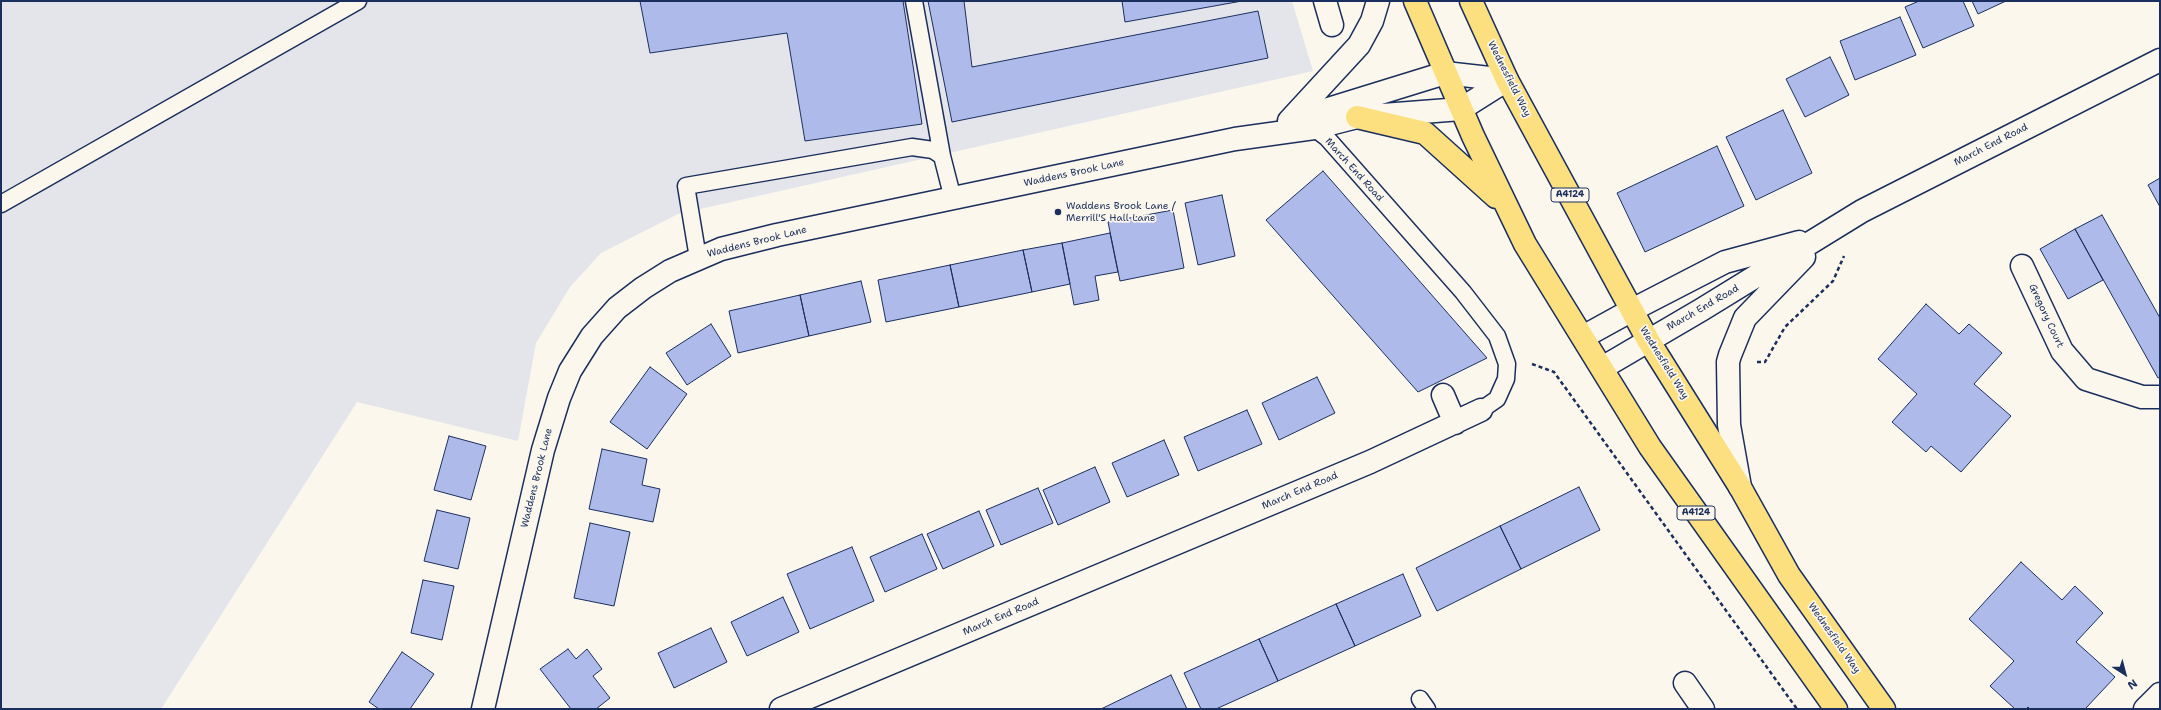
<!DOCTYPE html>
<html>
<head>
<meta charset="utf-8">
<style>
	body { margin:0 }
	#map { position:relative; width:2161px; height:710px; overflow:hidden; background:#fbf7ec; font-family:"Shantell Sans",sans-serif }
	canvas { display:block }
	.frame { position:absolute; inset:0; border:2px solid #1b2f5e; pointer-events:none }
	.north { position:absolute; left:2105px; top:654px; width:40px; height:40px; -webkit-text-stroke:3px #fbf7ec; paint-order:stroke; rotate:144deg; font-size:11px; font-weight:700; line-height:16px; text-align:center; color:#1b2f5e }
	.north::after { content:''; display:block; margin:auto; width:14px; height:18px; background:#1b2f5e; clip-path:polygon(50% 0,100% 100%,50% 72%,0 100%) }
</style>
</head>
<body>
<div id="map">
<canvas width="2161" height="710"></canvas>
<div class="frame"></div>
<div class="north">N</div>
</div>
<script>
const context = document.querySelector('canvas').getContext('2d');
context.lineJoin = 'round';
function fill(path, color) { context.fillStyle = color; context.fill(path, 'evenodd'); }
const shape = rows => new Path2D(rows.map(r => 'M' + r).join(''));
function trace(path, color, width, dash) { context.strokeStyle = color; context.lineWidth = width; context.lineCap = dash ? 'butt' : 'round'; context.setLineDash(dash || []); context.stroke(path); }
function label(font, color, halo, rows, align = 'center') {
  context.font = font + ' "Shantell Sans",sans-serif'; context.lineWidth = 3.5; context.setLineDash([]); context.textBaseline = 'middle'; context.strokeStyle = halo; context.fillStyle = color; for (const [text, x, y, turn = 0] of rows) {
    context.save(); context.translate(x, y); context.rotate((+turn || 0) * Math.PI / 180); context.textAlign = isNaN(turn) ? turn : align; if (halo) context.strokeText(text, 0, 0); context.fillText(text, 0, 0); context.restore();
  }
}
fill(shape([
	[1,1,1292,1,1313,71,678,214,601,253,570,287,536,343,518,441,357,402,161,709,1,709]
]), '#e4e5eb');
const building = shape([
	[640,1,903,1,922,124,805,141,787,33,650,53,640,1],
	[928,1,964,1,972,67,1258,11,1268,58,952,122,928,1],
	[1122,1,1242,1,1125,22,1122,1],
	[1919,1,1963,1,1974,26,1923,48,1905,7,1919,1],
	[1972,1,2006,1,1978,14,1972,1],
	[1900,17,1916,55,1855,80,1840,41,1900,17],
	[1830,57,1849,95,1805,117,1786,79,1830,57],
	[1783,110,1812,173,1756,200,1726,137,1783,110],
	[1717,146,1744,206,1645,252,1617,193,1717,146],
	[1323,171,1487,358,1418,392,1266,220,1323,171],
	[2160,178,2160,207,2148,185,2160,178],
	[1222,195,1235,256,1198,265,1185,203,1222,195],
	[1173,210,1184,268,1120,281,1108,222,1173,210],
	[2102,215,2160,318,2160,377,2158,378,2075,229,2102,215],
	[2075,229,2103,280,2068,299,2040,249,2075,229],
	[1110,233,1118,272,1095,276,1099,300,1074,305,1062,243,1110,233],
	[1062,243,1070,284,1032,292,1023,250,1062,243],
	[1023,250,1032,292,959,307,950,265,1023,250],
	[950,265,959,307,886,322,878,280,950,265],
	[861,281,871,322,809,336,800,295,861,281],
	[800,295,809,336,738,353,729,311,800,295],
	[1926,304,1959,334,1969,324,2002,353,1974,384,2011,416,1961,472,1931,446,1926,452,1892,422,1917,394,1878,359,1926,304],
	[711,324,731,356,687,385,666,353,711,324],
	[650,367,687,394,647,449,610,422,650,367],
	[1317,377,1335,413,1279,440,1262,403,1317,377],
	[1247,410,1262,444,1198,471,1184,437,1247,410],
	[449,436,486,446,471,500,434,490,449,436],
	[1164,440,1179,475,1127,497,1112,463,1164,440],
	[602,449,647,459,642,485,660,489,653,522,589,509,602,449],
	[1095,467,1110,502,1058,525,1043,490,1095,467],
	[1579,487,1600,530,1521,569,1500,526,1579,487],
	[1038,488,1053,523,1001,545,986,510,1038,488],
	[437,510,470,518,458,569,424,561,437,510],
	[979,511,994,546,943,569,927,534,979,511],
	[590,523,630,532,614,606,574,598,590,523],
	[1500,526,1521,569,1437,611,1416,568,1500,526],
	[922,534,937,569,885,592,870,557,922,534],
	[852,547,874,601,810,629,787,574,852,547],
	[2021,562,2062,600,2075,586,2103,613,2076,642,2115,677,2085,709,2030,709,2028,707,2026,709,2015,709,1990,686,2014,661,1969,619,2021,562],
	[1403,574,1421,616,1355,646,1336,604,1403,574],
	[423,580,454,586,442,640,411,633,423,580],
	[783,597,799,632,747,656,731,622,783,597],
	[1336,604,1355,646,1278,681,1259,639,1336,604],
	[711,628,727,662,674,688,658,653,711,628],
	[1259,639,1278,681,1216,709,1201,709,1184,673,1259,639],
	[568,649,576,659,587,649,602,669,593,676,610,698,596,709,571,709,540,669,568,649],
	[402,652,434,674,410,709,379,709,369,702,402,652],
	[1171,675,1187,709,1101,709,1171,675]
]);
fill(building, '#aebaea');
trace(building, '#1b2f5e', 1);
const lane = shape([
	[914,1,942,156],
	[1314,128,1327,138,1463,292,1497,336,1507,364,1506,379,1497,399,1481,410],
	[1,204,358,1],
	[698,258,686,186,912,147,933,150,942,156,953,199],
	[1420,699,1427,709]
]);
const street = shape([
	[1325,1,1332,25],
	[2022,266,2062,351,2086,379,2142,397,2160,397],
	[1443,395,1455,423],
	[1685,683,1703,709],
	[781,709,1370,462,1481,410],
	[2145,709,2160,694]
]);
const secondary = shape([
	[1309,115,1445,73,1507,80],
	[1289,121,1359,45,1372,21,1378,1],
	[1583,337,1632,310,1725,262,1799,242],
	[1602,368,1701,310,1862,211,2160,60],
	[1740,487,1729,425,1728,362,1730,355,1745,318,1804,257],
	[483,709,543,450,559,398,570,371,592,336,617,308,643,288,670,271,721,249,777,235,1235,139,1314,128,1357,117,1461,109,1507,80]
]);
const primary = shape([
	[1415,1,1473,136,1525,244,1650,447,1836,709],
	[1471,1,1507,80,1648,340,1740,487,1789,575,1884,709],
	[1357,117,1425,133,1496,197]
]);
trace(lane, '#1b2f5e', 19);
trace(street, '#1b2f5e', 25);
trace(secondary, '#1b2f5e', 25);
trace(primary, '#1b2f5e', 25);
trace(shape([
	[1757,362,1765,362,1785,327,1833,281,1844,256],
	[1532,364,1554,372,1797,709]
]), '#1b2f5e', 2.5, [4, 3]);
trace(lane, '#fbf7ec', 16);
trace(street, '#fbf7ec', 22);
trace(secondary, '#fbf7ec', 22);
trace(primary, '#fce080', 22);
for (const [x, y, r, color] of [
	[1058,212,4,"#1b2f5e"]
]) { const dot = new Path2D(); dot.arc(x, y, r, 0, 2 * Math.PI); context.fillStyle = color; context.fill(dot); trace(dot, '#fbf7ec', 1.5); }
for (const [x, y, w] of [
	[1570,195,38],
	[1696,513,38]
]) { const box = new Path2D(); box.roundRect(x - w / 2, y - 7, w, 14, 3); context.fillStyle = '#fbf7ec'; context.fill(box); trace(box, '#1b2f5e', 1); }
label('bold 9px', '#1b2f5e', null, [
	["A4124",1570,195],
	["A4124",1696,513]
]);
label('10px', '#1b2f5e', '#fbf7ec', [
	["Wednesfield Way",1509,79,63],
	["March End Road",1991,145,-27],
	["March End Road",1354,170,48],
	["Waddens Brook Lane",1074,173,-12],
	["Waddens Brook Lane",757,242,-14],
	["March End Road",1703,308,-30],
	["Gregory Court",2046,316,65],
	["Wednesfield Way",1664,363,58],
	["Waddens Brook Lane",537,478,-76],
	["March End Road",1300,491,-23],
	["March End Road",1001,617,-23],
	["Wednesfield Way",1834,638,55]
]);
label('10px', '#1b2f5e', '#fbf7ec', [
	["Waddens Brook Lane /",1066,206],
	["Merrill'S Hall Lane",1066,218]
], 'left');
</script>
</body>
</html>
